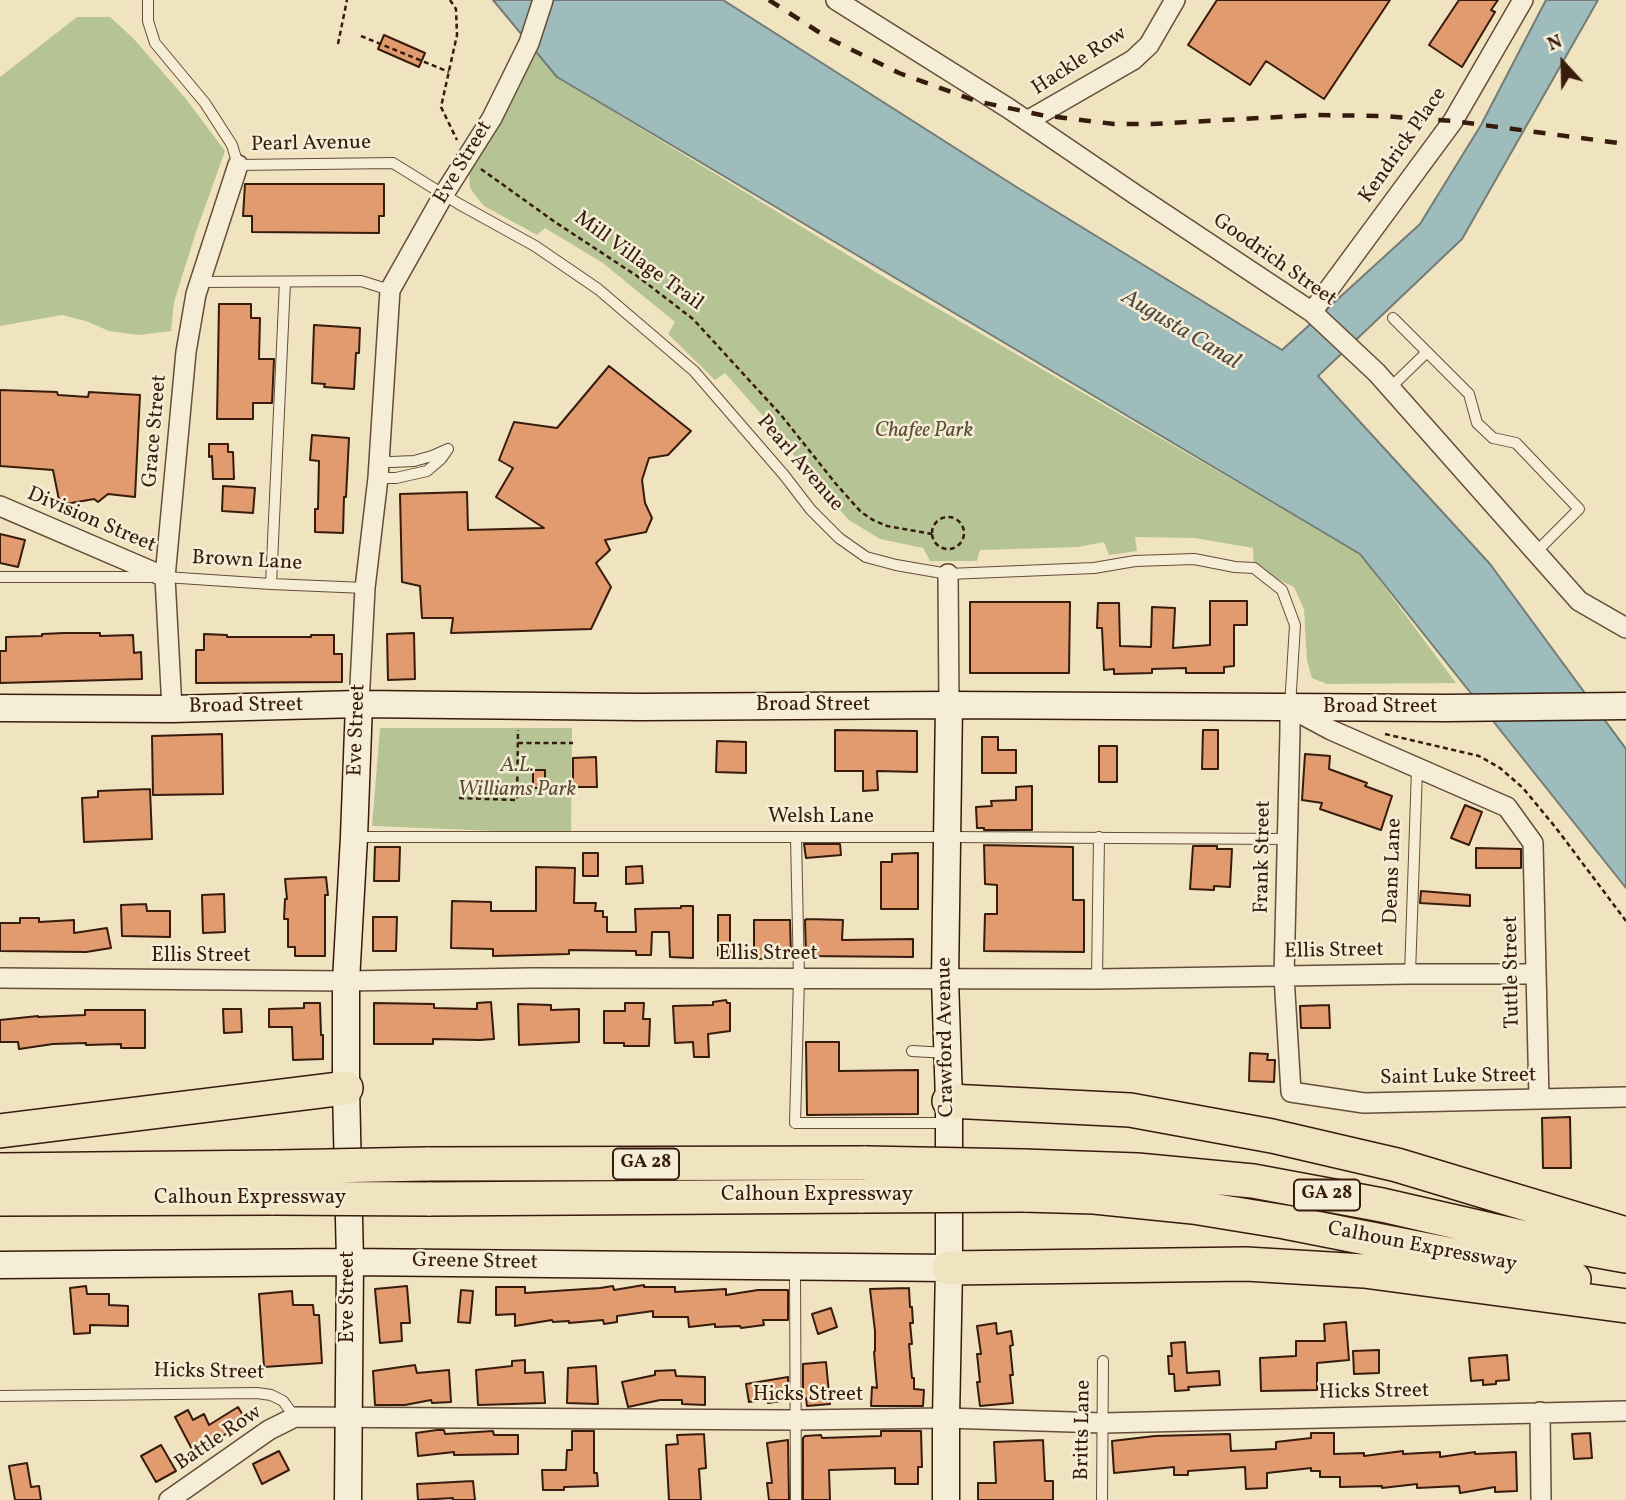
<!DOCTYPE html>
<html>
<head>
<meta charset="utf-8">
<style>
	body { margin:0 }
	#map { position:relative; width:1626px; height:1500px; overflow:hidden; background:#f0e3bf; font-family:Vollkorn,serif }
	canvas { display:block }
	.north { position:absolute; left:1528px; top:28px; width:70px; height:70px; -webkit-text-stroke:5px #f5edd5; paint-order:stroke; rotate:338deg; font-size:19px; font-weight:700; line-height:28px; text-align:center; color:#371b0d }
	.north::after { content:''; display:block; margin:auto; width:24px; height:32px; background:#371b0d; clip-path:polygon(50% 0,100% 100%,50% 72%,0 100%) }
</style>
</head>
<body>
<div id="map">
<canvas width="1626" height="1500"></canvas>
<div class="north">N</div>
</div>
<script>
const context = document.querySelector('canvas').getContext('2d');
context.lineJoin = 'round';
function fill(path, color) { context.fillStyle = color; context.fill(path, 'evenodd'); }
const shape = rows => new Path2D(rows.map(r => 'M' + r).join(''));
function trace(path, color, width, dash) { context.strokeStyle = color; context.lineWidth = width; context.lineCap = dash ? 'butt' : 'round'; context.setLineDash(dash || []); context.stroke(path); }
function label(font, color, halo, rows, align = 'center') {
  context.font = font + ' Vollkorn,serif'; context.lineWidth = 5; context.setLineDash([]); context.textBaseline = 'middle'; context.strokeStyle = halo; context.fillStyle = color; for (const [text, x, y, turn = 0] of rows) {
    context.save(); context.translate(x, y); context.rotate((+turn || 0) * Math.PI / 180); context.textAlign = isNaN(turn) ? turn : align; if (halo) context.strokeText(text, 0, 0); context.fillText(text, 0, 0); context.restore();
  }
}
fill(shape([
	[77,17,110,17,133,38,186,99,225,151,196,232,174,302,171,331,139,335,109,331,86,321,62,315,0,326,0,77],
	[529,43,557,77,882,276,1360,554,1456,683,1327,684,1312,678,1307,661,1304,609,1294,587,1254,568,1253,548,1195,538,1135,537,1137,551,1109,555,1104,542,1078,547,980,550,977,561,930,561,923,548,880,539,849,520,811,478,771,425,725,373,715,380,668,334,675,322,603,263,545,228,537,235,484,206,474,194,470,187,468,158],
	[380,728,572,728,571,834,372,826]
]), '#b6c495');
const water = shape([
	[493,0,723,0,1018,188,1282,350,1420,224,1481,125,1546,0,1598,0,1462,239,1318,376,1490,564,1626,749,1626,888,1360,554,557,77,493,0]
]);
fill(water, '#9dbcbb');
trace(water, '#747c75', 2);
const building = shape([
	[1217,0,1390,0,1324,99,1266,61,1250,85,1188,45,1217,0],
	[1459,0,1498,0,1491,10,1495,12,1462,67,1429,45,1459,0],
	[384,35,425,53,419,67,378,49,384,35],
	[245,184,384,184,384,216,379,216,379,233,252,232,252,216,243,216,245,184],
	[219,304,251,304,251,318,260,318,259,359,274,359,272,403,253,403,253,419,217,419,219,304],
	[314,325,360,328,359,353,356,353,354,389,324,387,325,384,312,383,314,325],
	[609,366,691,431,668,455,649,458,642,480,645,503,652,518,646,532,605,540,610,550,596,563,611,587,591,629,451,633,453,618,422,618,420,586,402,582,400,494,467,492,468,530,544,528,496,497,513,468,499,460,514,422,557,428,609,366],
	[0,390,57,392,58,395,88,397,89,392,140,395,135,497,108,494,98,502,94,499,60,505,53,470,0,466,0,390],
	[312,435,349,438,346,497,344,497,343,533,315,532,315,509,318,509,319,461,310,460,312,435],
	[209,444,228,444,228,452,233,452,234,479,213,479,212,456,209,457,209,444],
	[223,486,255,488,253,513,222,511,223,486],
	[0,534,25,540,18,567,0,563,0,534],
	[1210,601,1247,601,1247,625,1234,625,1234,666,1224,667,1224,673,1186,673,1186,668,1152,669,1152,673,1114,674,1114,669,1104,670,1102,628,1097,628,1098,603,1119,603,1120,646,1151,647,1152,607,1175,608,1173,648,1210,645,1210,601],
	[970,602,1070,602,1069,673,970,673,970,602],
	[64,633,100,633,100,636,133,635,134,653,141,652,142,679,0,683,0,651,6,651,6,637,42,636,42,634,64,633],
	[414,633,415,679,388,680,387,634,414,633],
	[204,634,227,635,227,637,311,637,311,635,334,635,334,654,342,654,342,682,196,683,196,650,204,650,204,634],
	[835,730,917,731,917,772,877,771,878,790,863,791,863,771,835,771,835,730],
	[1203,730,1218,730,1218,769,1202,769,1203,730],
	[222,734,223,794,153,795,152,736,222,734],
	[982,737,998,737,998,750,1016,750,1016,773,982,773,982,737],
	[717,741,746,742,746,773,716,772,717,741],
	[1099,746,1117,746,1117,782,1099,782,1099,746],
	[1305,754,1330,756,1329,769,1367,783,1365,786,1392,796,1381,830,1320,809,1322,803,1302,800,1305,754],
	[596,757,597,787,573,787,573,758,596,757],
	[533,770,545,770,545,788,533,788,533,770],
	[1032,786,1032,830,984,830,984,828,977,828,976,807,992,806,991,801,1016,800,1016,787,1032,786],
	[150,789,152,839,84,842,82,798,98,797,98,791,150,789],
	[1465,805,1482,812,1469,845,1451,838,1465,805],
	[804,844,840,844,841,855,806,858,804,844],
	[984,845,1073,847,1073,900,1084,900,1084,952,984,951,985,914,997,914,997,885,985,884,984,845],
	[1193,846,1217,846,1217,849,1232,849,1230,887,1214,886,1214,890,1190,889,1193,846],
	[375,847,400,847,399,881,374,881,375,847],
	[1476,848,1521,849,1521,868,1476,868,1476,848],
	[583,853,598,853,598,876,583,876,583,853],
	[918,853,918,909,881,909,881,862,892,862,892,854,918,853],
	[642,866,643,883,626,884,626,867,642,866],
	[536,867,575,868,574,903,596,903,595,911,603,911,603,917,607,917,607,932,636,932,635,909,681,908,681,906,693,906,693,958,670,957,669,932,652,932,651,955,636,955,636,951,569,950,569,954,493,956,493,949,451,948,452,901,491,902,491,911,536,911,536,867],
	[326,877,328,895,325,895,325,956,295,956,295,947,288,947,288,919,284,919,285,899,287,899,285,879,326,877],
	[1421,891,1470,895,1470,906,1420,903,1421,891],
	[224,894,225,932,203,933,202,895,224,894],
	[146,904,147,911,170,911,170,937,122,936,121,905,146,904],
	[718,915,730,915,730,958,718,959,718,915],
	[373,917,397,917,396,951,373,951,373,917],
	[20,918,39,918,39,922,74,920,74,933,107,928,111,948,86,952,0,951,0,923,20,923,20,918],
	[807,919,843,920,842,940,913,939,913,957,806,956,805,920,807,919],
	[754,920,790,920,791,956,785,956,785,958,754,959,754,920],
	[726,1000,727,1003,730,1003,730,1031,708,1034,709,1057,694,1057,693,1042,675,1043,673,1006,713,1005,713,1002,726,1000],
	[491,1002,494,1039,480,1040,433,1039,433,1044,374,1044,374,1003,434,1004,434,1008,477,1009,477,1003,491,1002],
	[304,1003,320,1003,321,1035,323,1035,323,1059,293,1060,292,1027,269,1027,269,1009,304,1008,304,1003],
	[625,1003,644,1003,643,1019,650,1019,649,1046,624,1046,624,1043,604,1043,604,1011,625,1011,625,1003],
	[518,1004,551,1005,551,1010,579,1009,579,1042,519,1045,518,1004],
	[1329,1005,1330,1028,1301,1028,1300,1006,1329,1005],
	[223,1009,241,1009,242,1032,224,1033,223,1009],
	[85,1010,145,1010,145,1048,121,1048,121,1044,86,1045,86,1043,53,1044,19,1049,18,1042,0,1042,0,1020,38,1016,38,1017,85,1015,85,1010],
	[806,1042,839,1042,839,1071,918,1070,918,1114,807,1115,806,1042],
	[1250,1053,1268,1054,1267,1060,1275,1060,1274,1082,1249,1081,1250,1053],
	[1570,1117,1571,1168,1543,1168,1542,1118,1570,1117],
	[644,1285,644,1287,675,1287,675,1292,726,1289,726,1295,758,1290,788,1290,788,1320,763,1320,764,1325,741,1328,740,1326,715,1327,715,1324,689,1327,688,1317,653,1317,653,1311,617,1316,617,1322,604,1324,603,1320,569,1323,569,1321,553,1322,552,1320,515,1326,515,1314,496,1315,496,1287,525,1287,525,1293,600,1288,613,1286,614,1290,644,1285],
	[86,1286,87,1294,109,1294,109,1305,128,1306,128,1326,90,1325,90,1333,74,1334,70,1288,86,1286],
	[407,1286,410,1323,401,1323,402,1341,380,1343,375,1289,407,1286],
	[909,1288,910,1307,912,1307,913,1323,910,1323,912,1344,909,1344,912,1378,914,1378,914,1389,924,1390,923,1406,871,1406,872,1387,877,1388,874,1352,875,1351,875,1331,870,1289,909,1288],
	[461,1290,473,1291,470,1323,458,1322,461,1290],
	[292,1291,293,1305,313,1305,314,1315,319,1315,322,1363,264,1367,259,1294,292,1291],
	[831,1308,837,1327,818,1334,812,1314,831,1308],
	[1346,1322,1349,1360,1317,1363,1317,1390,1261,1391,1260,1358,1296,1356,1296,1341,1325,1341,1324,1324,1346,1322],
	[996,1323,997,1334,1011,1331,1013,1345,1010,1346,1013,1375,1010,1375,1013,1403,980,1406,977,1382,980,1382,977,1354,981,1354,977,1326,996,1323],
	[1185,1342,1187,1373,1219,1371,1220,1385,1188,1387,1189,1390,1175,1391,1174,1374,1169,1374,1168,1356,1172,1356,1171,1343,1185,1342],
	[1379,1350,1379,1373,1354,1374,1353,1351,1379,1350],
	[1507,1355,1509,1380,1496,1381,1496,1384,1483,1385,1483,1380,1471,1381,1469,1358,1507,1355],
	[525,1360,525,1373,543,1372,545,1403,478,1405,476,1370,512,1366,512,1361,525,1360],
	[826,1362,830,1404,807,1406,806,1398,803,1398,803,1364,826,1362],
	[415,1365,417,1373,449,1370,451,1402,432,1403,431,1400,405,1405,375,1405,373,1371,415,1365],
	[596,1366,598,1404,567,1403,568,1368,596,1366],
	[675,1370,676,1376,705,1377,705,1405,682,1404,682,1400,660,1400,628,1407,622,1382,655,1375,655,1371,675,1370],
	[788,1377,788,1400,768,1403,768,1399,749,1402,746,1384,788,1377],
	[238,1407,247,1422,217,1439,218,1441,194,1453,175,1417,188,1410,193,1420,204,1414,209,1425,238,1407],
	[437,1430,444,1430,445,1434,493,1431,494,1435,518,1435,518,1454,454,1455,454,1452,418,1456,416,1433,437,1430],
	[572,1431,594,1431,594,1473,597,1473,598,1486,564,1487,564,1490,543,1490,542,1470,566,1470,567,1450,572,1450,572,1431],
	[881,1431,921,1431,922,1467,918,1467,918,1484,895,1484,895,1468,829,1470,830,1500,803,1500,803,1438,805,1436,821,1435,822,1438,881,1436,881,1431],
	[1311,1433,1334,1433,1334,1454,1364,1453,1364,1456,1403,1451,1403,1454,1440,1452,1440,1457,1475,1452,1475,1454,1516,1452,1517,1491,1495,1492,1495,1487,1460,1493,1459,1486,1417,1488,1417,1484,1382,1488,1382,1486,1340,1487,1340,1477,1320,1477,1320,1471,1311,1471,1311,1468,1267,1473,1267,1488,1246,1489,1245,1467,1188,1471,1188,1475,1174,1475,1174,1467,1114,1473,1112,1441,1155,1436,1230,1434,1231,1451,1276,1449,1276,1442,1311,1438,1311,1433],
	[1590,1433,1592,1458,1574,1459,1572,1434,1590,1433],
	[704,1434,706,1468,699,1469,701,1500,669,1500,666,1445,678,1444,677,1435,704,1434],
	[788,1440,789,1500,769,1500,767,1483,772,1483,767,1443,788,1440],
	[1043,1440,1045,1481,1053,1481,1053,1500,978,1500,978,1483,996,1483,994,1442,1043,1440],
	[161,1445,176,1471,156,1482,141,1456,161,1445],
	[279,1451,289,1470,262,1484,253,1464,279,1451],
	[27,1463,31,1487,39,1486,41,1500,15,1500,9,1466,27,1463],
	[473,1481,475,1500,453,1500,453,1498,418,1500,417,1484,473,1481]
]);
fill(building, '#e19b6f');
trace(building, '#371b0d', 2);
const lane = shape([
	[148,0,148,21,155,43,205,103,232,145,238,165,393,163,459,204,535,246,598,289,694,371,784,475,811,510,839,538,866,557,896,565,948,574,1094,568,1135,561,1194,559,1235,567,1254,568,1282,590,1295,625,1290,707],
	[200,282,361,281,390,290],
	[1393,318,1469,394,1477,423,1493,438,1516,443,1579,509,1536,552],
	[1390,388,1427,352],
	[379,461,391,462,414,461,432,456,448,449],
	[378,478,396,478,427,471,441,459,448,449],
	[0,577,165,577,271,584,365,588],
	[271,584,285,282],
	[354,837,947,837,1288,839],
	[796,837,799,978,795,1123,948,1123],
	[1410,974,1417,769],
	[1097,979,1099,837],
	[912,1051,947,1053],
	[795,1270,796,1500],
	[0,1396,257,1393,271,1395,283,1401,295,1417],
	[1102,1500,1103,1361]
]);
const street = shape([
	[836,0,1008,108,1136,195,1312,312,1377,373,1579,601,1626,628],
	[1027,121,1133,60,1149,45,1175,0],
	[1312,312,1453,121,1523,0],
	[0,506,165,577],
	[948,574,949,705],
	[359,704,365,588,378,478,390,290,444,194,492,118,529,43,543,0],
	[1290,707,1290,731,1284,976,1291,1092,1364,1103,1626,1097],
	[1290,708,1331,730,1507,807,1533,843,1539,1099],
	[172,709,165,577,186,352,196,294,238,165],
	[0,978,346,981,532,978,1097,979,1410,974,1536,974],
	[1540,1412,1541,1500],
	[169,1500,269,1430,295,1417,796,1420,946,1418,1103,1423,1626,1411]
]);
const secondary = shape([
	[0,708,172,709,359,704,640,707,949,705,1446,708,1626,706],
	[0,1265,350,1262,949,1268],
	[348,1500,350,1262,346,1088,346,981,354,837,359,704],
	[946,1500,946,1418,949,1268,949,1101,945,979,949,705]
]);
const highway = shape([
	[949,1101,1130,1110,1272,1136,1397,1165,1626,1234],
	[0,1131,346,1088],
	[426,1164,866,1163],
	[1023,1166,1137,1170,1253,1181,1382,1205,1526,1238,1626,1256],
	[0,1170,278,1167],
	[1024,1195,1094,1197,1193,1207,1285,1222,1574,1279],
	[0,1199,274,1198],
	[428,1199,863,1196],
	[949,1268,1246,1264,1364,1271,1626,1306]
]);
trace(lane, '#654d3a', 12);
trace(street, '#654d3a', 22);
trace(secondary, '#371b0d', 29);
trace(highway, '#371b0d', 36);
trace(shape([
	[450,0,456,9,457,35,441,107,457,140],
	[361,36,449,72],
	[338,44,347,0],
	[481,169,555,222,637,276,693,319,781,415,836,484,861,512,873,520,887,526,932,534],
	'932 533a16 16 0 1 1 32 0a16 16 0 1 1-32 0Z',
	[1385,734,1479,756,1500,768,1523,788,1556,828,1626,921],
	[518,743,573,743],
	[459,798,517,800,518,730]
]), '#371b0d', 2.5, [5, 3.5]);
trace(lane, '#f5edd5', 10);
trace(street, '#f5edd5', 19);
trace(secondary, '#f5edd5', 26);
trace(highway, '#f0e3bf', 33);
trace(shape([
	[769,0,828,38,899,73,976,101,1041,115,1114,124,1152,124,1315,115,1383,116,1453,121,1626,144]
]), '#371b0d', 4.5, [12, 12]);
const highwayBridge = shape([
	[866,1163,1023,1166],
	[278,1167,426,1164],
	[863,1196,1024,1195],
	[274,1198,428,1199]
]);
trace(highwayBridge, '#371b0d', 36, []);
trace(highwayBridge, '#f0e3bf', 33);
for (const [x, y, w] of [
	[646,1164,66],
	[1327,1195,66]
]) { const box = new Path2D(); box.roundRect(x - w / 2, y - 15.5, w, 31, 5); context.fillStyle = '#f5edd5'; context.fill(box); trace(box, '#371b0d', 2); }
label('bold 19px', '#371b0d', null, [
	["GA 28",646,1164],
	["GA 28",1327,1195]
]);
label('21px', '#371b0d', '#f5edd5', [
	["Hackle Row",1080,62,-33],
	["Pearl Avenue",311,145,-1],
	["Kendrick Place",1404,146,-55],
	["Eve Street",464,163,-59],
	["Goodrich Street",1274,261,35],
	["Mill Village Trail",638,262,36],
	["Grace Street",156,431,-85],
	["Pearl Avenue",799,464,49],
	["Division Street",91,521,23],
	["Brown Lane",247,562,3],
	["Broad Street",813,706],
	["Broad Street",246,707,-1],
	["Broad Street",1380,708],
	["Eve Street",358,730,-88],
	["Welsh Lane",821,818],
	["Frank Street",1264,857,-89],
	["Deans Lane",1394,871,-88],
	["Ellis Street",1334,952,-1],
	["Ellis Street",768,955],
	["Ellis Street",201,957],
	["Tuttle Street",1513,972,-91],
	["Crawford Avenue",947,1037,-91],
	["Saint Luke Street",1458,1078,-1],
	["Calhoun Expressway",817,1196],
	["Calhoun Expressway",250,1199],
	["Calhoun Expressway",1422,1248,11],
	["Greene Street",475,1263,1],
	["Eve Street",349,1297,-90],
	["Hicks Street",209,1373,1],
	["Hicks Street",1374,1393,-1],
	["Hicks Street",808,1396],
	["Britts Lane",1084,1430,-89],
	["Battle Row",219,1439,-34]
]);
label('italic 21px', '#5d4e36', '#f5edd5', [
	["Chafee Park",924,432],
	["A.L.",517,767],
	["Williams Park",517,791]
]);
label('italic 23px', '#564b41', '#f5edd5', [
	["Augusta Canal",1180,331,31]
]);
</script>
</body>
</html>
